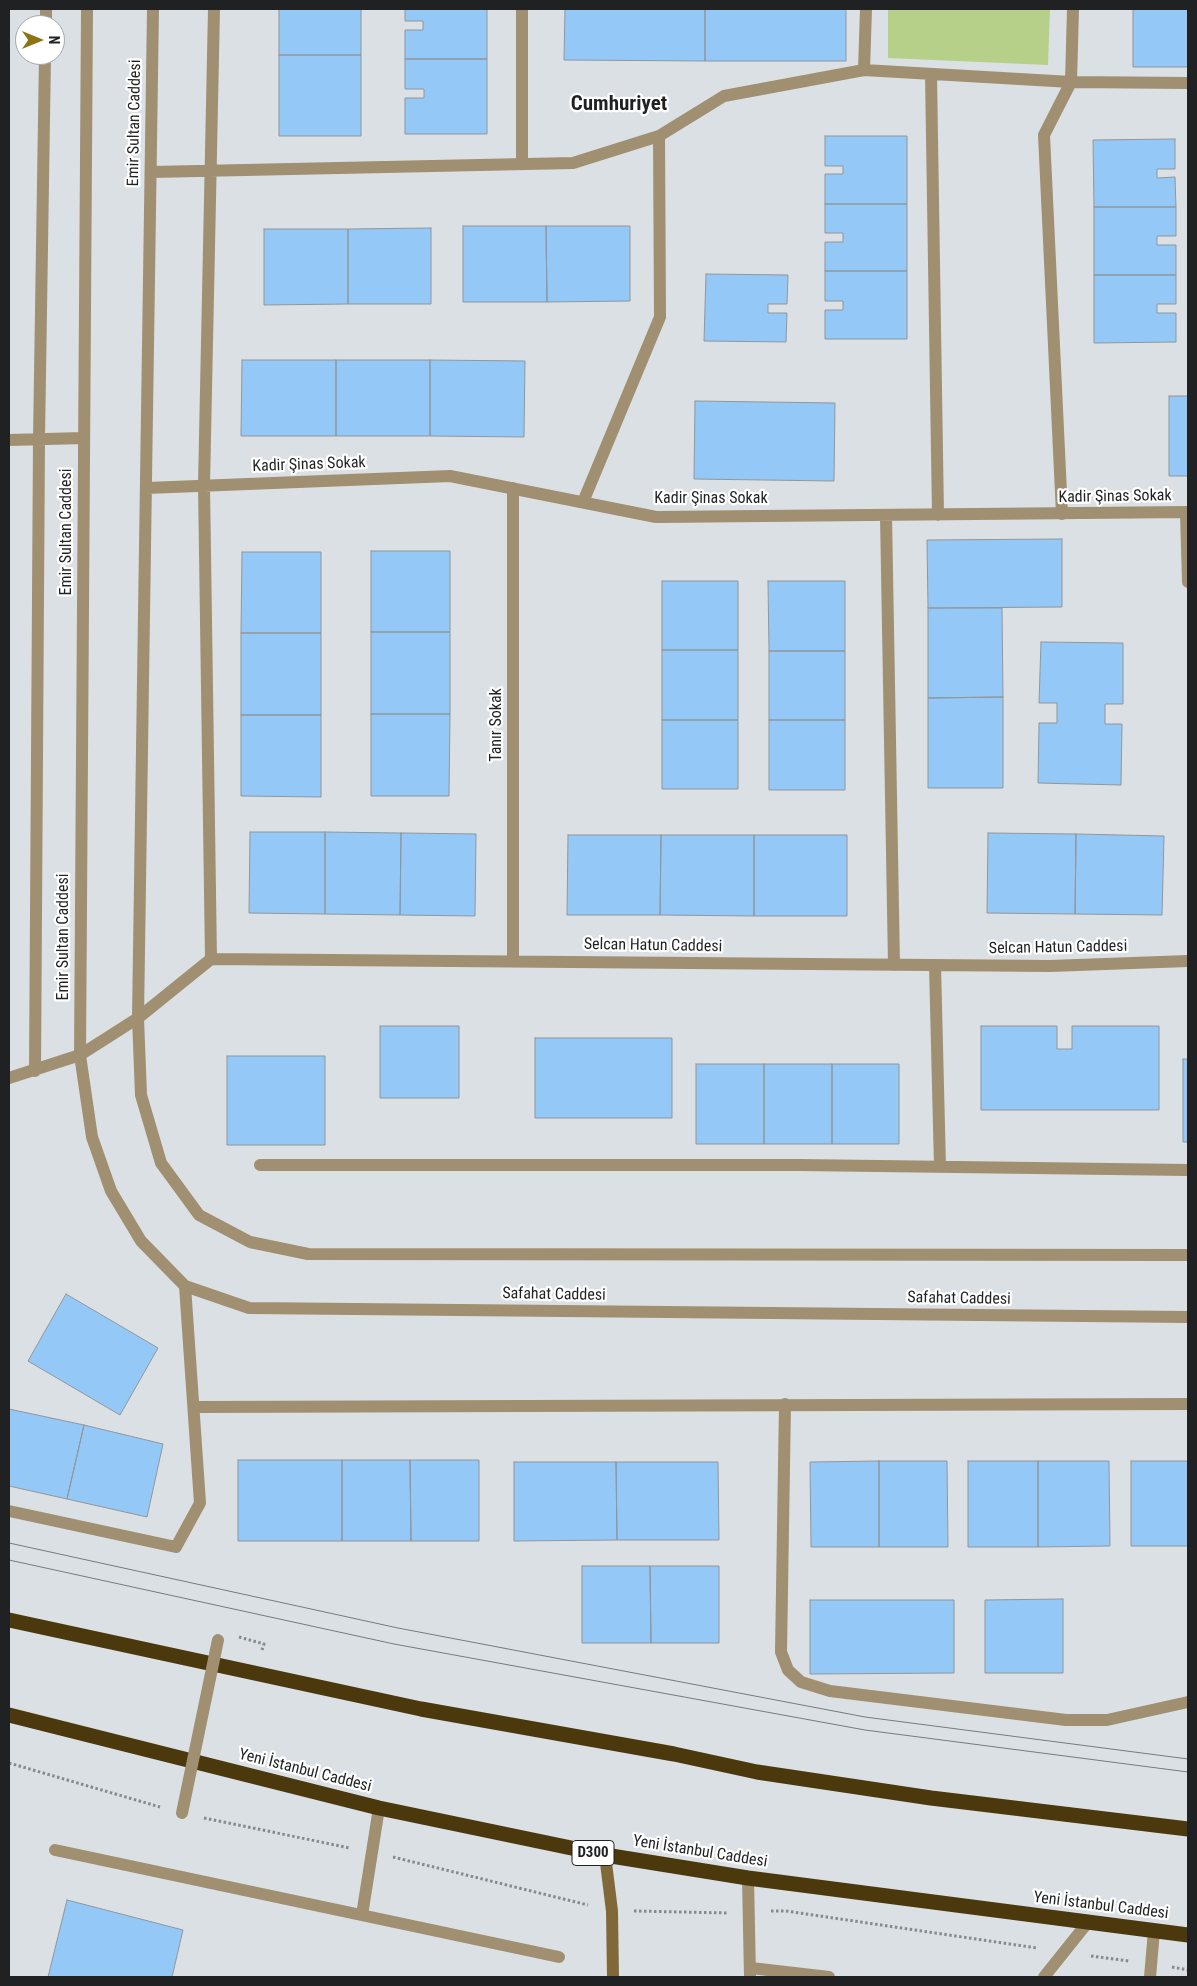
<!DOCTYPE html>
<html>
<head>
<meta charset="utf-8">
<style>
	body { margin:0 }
	#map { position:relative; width:1197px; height:1986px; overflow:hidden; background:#dbe0e4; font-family:"Roboto Condensed",sans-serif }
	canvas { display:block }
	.frame { position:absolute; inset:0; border:10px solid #1f2122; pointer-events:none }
	.north { position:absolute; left:15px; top:15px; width:50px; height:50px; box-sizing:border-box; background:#fff; border:1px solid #a5a6a7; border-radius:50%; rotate:90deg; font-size:14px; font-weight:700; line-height:20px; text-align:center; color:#1f2122 }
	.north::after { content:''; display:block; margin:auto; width:18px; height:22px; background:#8c7316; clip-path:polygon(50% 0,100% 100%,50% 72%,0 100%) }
</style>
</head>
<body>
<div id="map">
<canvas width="1197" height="1986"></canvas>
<div class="frame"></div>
<div class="north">N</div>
</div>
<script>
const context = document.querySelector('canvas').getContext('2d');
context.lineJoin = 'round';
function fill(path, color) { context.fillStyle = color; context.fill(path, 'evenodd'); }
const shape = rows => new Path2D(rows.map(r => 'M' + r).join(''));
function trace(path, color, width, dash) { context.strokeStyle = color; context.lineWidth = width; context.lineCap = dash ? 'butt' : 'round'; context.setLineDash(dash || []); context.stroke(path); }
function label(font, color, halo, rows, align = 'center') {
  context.font = font + ' "Roboto Condensed",sans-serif'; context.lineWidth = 4.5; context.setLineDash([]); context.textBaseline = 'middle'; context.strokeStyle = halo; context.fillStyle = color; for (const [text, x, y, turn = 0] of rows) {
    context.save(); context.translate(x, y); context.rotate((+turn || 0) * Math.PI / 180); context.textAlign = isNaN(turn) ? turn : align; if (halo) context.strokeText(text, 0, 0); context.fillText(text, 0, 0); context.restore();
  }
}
fill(shape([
	[888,9,1050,9,1048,65,888,58]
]), '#b6d089');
const building = shape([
	[279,9,361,9,361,55,279,55,279,9],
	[405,9,487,9,487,59,405,59,405,30,423,30,423,21,405,21,405,9],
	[565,9,705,9,705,61,564,60,565,9],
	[705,9,846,9,846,61,705,61,705,9],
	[1133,9,1188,9,1188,67,1133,67,1133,9],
	[279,55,361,55,361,136,279,136,279,55],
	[405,59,487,59,487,134,405,134,405,98,424,98,424,89,405,89,405,59],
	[825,136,907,136,907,204,825,204,825,174,843,174,843,166,825,166,825,136],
	[1175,139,1175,169,1157,169,1157,178,1175,177,1176,207,1094,207,1093,140,1175,139],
	[825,204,907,204,907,271,825,271,825,242,843,242,843,233,825,233,825,204],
	[1094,207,1176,207,1176,236,1157,236,1157,245,1176,245,1176,275,1094,275,1094,207],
	[463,226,546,226,547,302,463,302,463,226],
	[546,226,630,226,630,301,547,302,546,226],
	[431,228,431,304,348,304,348,229,431,228],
	[264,229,348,229,348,304,264,305,264,229],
	[825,271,907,271,907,339,825,339,825,310,843,310,843,301,825,301,825,271],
	[706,274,788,275,787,304,768,304,768,313,787,313,786,342,704,341,706,274],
	[1094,275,1176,275,1176,304,1157,304,1157,313,1176,313,1176,342,1094,343,1094,275],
	[242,360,336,360,336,436,241,436,242,360],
	[336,360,430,360,430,436,336,436,336,360],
	[430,360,525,361,524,437,430,436,430,360],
	[1169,396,1188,396,1188,476,1169,476,1169,396],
	[695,401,835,403,834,481,694,479,695,401],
	[1062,539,1062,607,928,608,927,540,1062,539],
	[371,551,450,551,450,632,371,632,371,551],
	[242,552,321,552,321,633,241,633,242,552],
	[662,581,738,581,738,650,662,650,662,581],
	[768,581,845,581,845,651,769,651,768,581],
	[928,608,1002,608,1003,697,928,698,928,608],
	[371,632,450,632,450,714,371,714,371,632],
	[241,633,321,633,321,715,241,715,241,633],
	[1041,642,1123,643,1123,704,1105,704,1105,724,1122,724,1121,785,1038,783,1039,723,1057,723,1057,703,1039,703,1041,642],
	[662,650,738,650,738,720,662,720,662,650],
	[769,651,845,651,845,720,769,720,769,651],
	[1003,697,1003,788,928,788,928,698,1003,697],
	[371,714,450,714,449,796,371,796,371,714],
	[241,715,321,715,321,797,241,796,241,715],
	[662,720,738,720,738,789,662,789,662,720],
	[769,720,845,720,845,790,769,790,769,720],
	[250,832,325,832,325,914,249,913,250,832],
	[325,832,401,833,400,915,325,914,325,832],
	[401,833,476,834,475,916,400,915,401,833],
	[988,833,1076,834,1075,914,987,913,988,833],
	[1076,834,1164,836,1162,915,1075,914,1076,834],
	[568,835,661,835,660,915,567,915,568,835],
	[661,835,754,835,754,916,660,915,661,835],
	[754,835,847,835,847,916,754,916,754,835],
	[380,1026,459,1026,459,1098,380,1098,380,1026],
	[981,1026,1057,1026,1057,1049,1072,1049,1072,1026,1159,1026,1159,1110,981,1110,981,1026],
	[535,1038,672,1038,672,1118,535,1118,535,1038],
	[227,1056,325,1056,325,1145,227,1145,227,1056],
	[1183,1059,1188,1059,1188,1142,1183,1142,1183,1059],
	[696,1064,764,1064,764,1144,696,1144,696,1064],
	[764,1064,832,1064,832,1144,764,1144,764,1064],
	[832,1064,899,1064,899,1144,832,1144,832,1064],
	[66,1294,158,1348,120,1415,28,1361,66,1294],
	[9,1409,84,1425,67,1499,9,1486,9,1409],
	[84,1425,163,1444,147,1517,67,1499,84,1425],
	[238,1460,342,1460,342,1541,238,1541,238,1460],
	[342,1460,410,1460,411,1541,342,1541,342,1460],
	[410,1460,479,1460,479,1541,411,1541,410,1460],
	[879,1461,947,1461,948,1547,879,1547,879,1461],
	[879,1461,879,1547,811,1547,810,1462,879,1461],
	[968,1461,1038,1461,1038,1547,968,1547,968,1461],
	[1038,1461,1109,1461,1110,1546,1038,1547,1038,1461],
	[1131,1461,1188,1461,1188,1546,1131,1546,1131,1461],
	[514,1462,616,1462,617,1540,514,1541,514,1462],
	[616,1462,718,1462,719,1540,617,1540,616,1462],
	[582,1566,650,1566,651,1643,582,1643,582,1566],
	[650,1566,719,1566,719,1643,651,1643,650,1566],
	[1063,1599,1063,1673,985,1673,985,1600,1063,1599],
	[810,1600,954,1600,954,1673,810,1674,810,1600],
	[67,1900,183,1930,172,1977,48,1977,67,1900]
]);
fill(building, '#94c8f6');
trace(building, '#91969a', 1);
trace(shape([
	[239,1637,264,1644,262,1650],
	[9,1763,160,1807],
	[204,1818,350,1848],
	[393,1857,588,1905],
	[634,1911,728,1913],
	[771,1911,786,1911,1037,1948],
	[1091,1956,1129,1961],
	[1172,1967,1188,1970]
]), '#868a8c', 3, [2.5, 2.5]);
trace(shape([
	[748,1878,750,1977],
	[751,1968,829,1977],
	[1044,1977,1088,1922]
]), '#a08f70', 12);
trace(shape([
	[87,9,80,1055,92,1137,111,1191,141,1241,185,1286,249,1308,1188,1317],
	[153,9,138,1018,141,1095,161,1163,199,1215,250,1242,308,1254,1188,1255],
	[522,9,522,164],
	[46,25,46,9],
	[864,70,1071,82,1073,9],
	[931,74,938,515],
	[151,172,573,163,659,136,724,96,864,70,866,9],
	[9,440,84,438],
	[147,488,450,476,656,517,1188,512],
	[513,488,513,961],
	[583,502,660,317,659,136],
	[1186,512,1188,582],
	[1062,514,1044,135,1071,82,1188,83],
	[886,515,894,965],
	[211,959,204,485,214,9],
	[935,965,940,1167],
	[35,1071,39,439,45,55],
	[9,1078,80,1055,138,1018,211,959,1050,966,1188,961],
	[260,1165,800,1165,1188,1170],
	[785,1404,781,1652,788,1670,801,1682,830,1691,1066,1720,1107,1720,1188,1702],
	[194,1407,1188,1404],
	[9,1511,176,1547,200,1503,185,1286],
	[55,1850,559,1957],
	[362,1915,379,1808],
	[1150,1977,1154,1931]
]), '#a08f70', 12);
trace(shape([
	[605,1855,612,1911,613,1977]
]), '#816838', 12);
trace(shape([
	[9,1620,421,1709,674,1754,757,1772,931,1798,1188,1829],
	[9,1715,379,1808,605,1855,748,1878,1188,1935]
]), '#4c380d', 15);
trace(shape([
	[9,1543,398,1628,865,1717,1188,1759],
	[9,1560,394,1644,865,1730,1188,1772]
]), '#767a7c', 1);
trace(shape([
	[182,1813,218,1640]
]), '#a08f70', 12);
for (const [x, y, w] of [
	[593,1853,42]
]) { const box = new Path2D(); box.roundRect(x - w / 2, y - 12.5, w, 25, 4); context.fillStyle = '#fff'; context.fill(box); trace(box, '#1f2122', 1); }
label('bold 15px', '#1f2122', null, [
	["D300",593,1853]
]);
label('16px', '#1f2122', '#fff', [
	["Emir Sultan Caddesi",135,123,-89],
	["Kadir Şinas Sokak",309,465,-2],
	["Kadir Şinas Sokak",1115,497,-1],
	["Kadir Şinas Sokak",711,499],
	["Emir Sultan Caddesi",67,532,-90],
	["Tanır Sokak",497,725,-90],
	["Emir Sultan Caddesi",64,937,-90],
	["Selcan Hatun Caddesi",653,946,1],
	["Selcan Hatun Caddesi",1058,948,-1],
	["Safahat Caddesi",554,1295,1],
	["Safahat Caddesi",959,1299,1],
	["Yeni İstanbul Caddesi",305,1771,14],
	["Yeni İstanbul Caddesi",700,1852,9],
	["Yeni İstanbul Caddesi",1101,1906,7]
]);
label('bold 21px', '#1f2122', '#fff', [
	["Cumhuriyet",619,105]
]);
</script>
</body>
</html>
